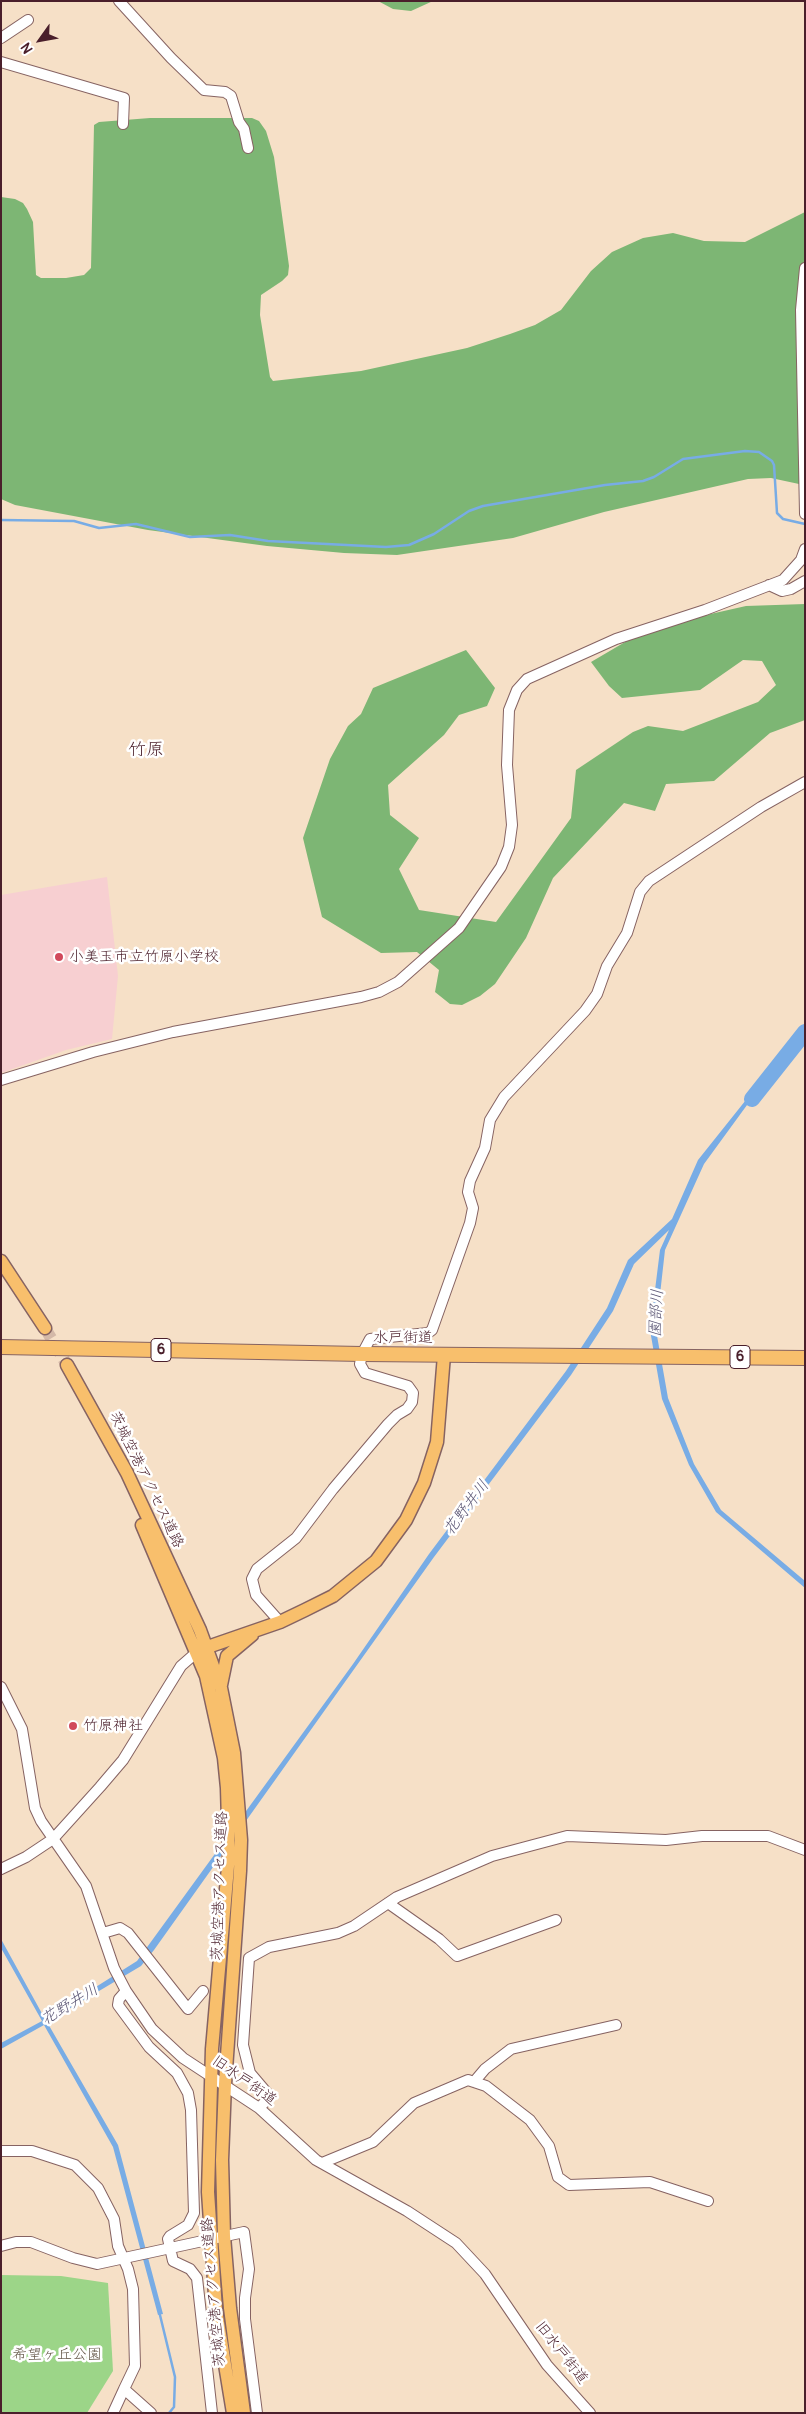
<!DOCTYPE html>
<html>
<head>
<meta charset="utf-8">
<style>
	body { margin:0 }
	#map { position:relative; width:806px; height:2414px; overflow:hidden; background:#f6e0c7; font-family:Pangolin,sans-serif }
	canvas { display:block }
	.frame { position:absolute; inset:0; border:2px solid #4a1f2b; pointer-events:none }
	.north { position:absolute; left:15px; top:15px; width:50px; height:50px; -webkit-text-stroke:4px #fff; paint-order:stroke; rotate:238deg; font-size:14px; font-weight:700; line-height:20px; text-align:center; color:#4a1f2b }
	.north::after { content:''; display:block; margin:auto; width:18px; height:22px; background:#4a1f2b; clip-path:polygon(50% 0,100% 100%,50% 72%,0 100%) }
</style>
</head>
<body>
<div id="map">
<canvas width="806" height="2414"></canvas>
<div class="frame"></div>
<div class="north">N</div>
</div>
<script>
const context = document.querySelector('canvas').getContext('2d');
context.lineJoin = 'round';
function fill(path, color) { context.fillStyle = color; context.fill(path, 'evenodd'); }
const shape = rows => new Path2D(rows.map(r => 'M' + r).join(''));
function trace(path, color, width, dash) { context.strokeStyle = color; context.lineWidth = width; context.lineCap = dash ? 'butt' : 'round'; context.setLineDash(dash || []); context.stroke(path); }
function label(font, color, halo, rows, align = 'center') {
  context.font = font + ' Pangolin,"Klee One",sans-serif'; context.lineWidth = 5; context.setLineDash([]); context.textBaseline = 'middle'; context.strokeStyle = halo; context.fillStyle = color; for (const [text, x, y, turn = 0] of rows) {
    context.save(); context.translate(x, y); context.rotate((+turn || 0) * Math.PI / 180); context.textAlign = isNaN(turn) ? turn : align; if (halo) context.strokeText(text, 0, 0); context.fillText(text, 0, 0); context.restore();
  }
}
fill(shape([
	[107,877,118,976,112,1039,66,1050,1,1073,1,895]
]), '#f7cfd1');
fill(shape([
	[1,2275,61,2276,108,2283,113,2371,87,2413,1,2413]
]), '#9cd588');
fill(shape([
	[378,1,433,1,411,11,393,9],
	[150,118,252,118,259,121,266,131,274,157,289,266,288,275,282,281,261,295,260,315,270,377,273,381,361,371,467,348,510,334,535,325,561,310,591,271,612,252,643,238,673,233,704,241,745,242,805,212,805,483,799,484,771,478,748,479,604,512,513,538,397,555,344,553,267,546,148,530,15,505,1,499,1,197,15,199,23,203,27,209,33,222,36,275,41,278,66,278,84,275,91,268,94,125,99,122],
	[805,604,805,720,770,733,714,781,666,784,655,811,624,803,553,878,526,938,495,984,480,996,462,1005,450,1004,435,992,439,970,417,952,381,953,322,917,303,838,330,759,348,726,361,714,373,688,466,650,495,688,487,706,459,715,444,735,388,785,390,815,419,838,399,869,419,910,496,922,571,818,576,770,633,732,648,726,683,731,758,702,776,685,762,661,743,660,700,690,622,698,609,686,591,662,637,635,675,622,746,606]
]), '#7db674');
fill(shape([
	[801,1031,704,1164,665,1250,656,1330,668,1398,694,1464,721,1510,805,1581,805,1588,716,1512,689,1465,662,1399,650,1330,660,1250,669,1230,634,1264,613,1311,571,1375,434,1557,154,1950,141,1966,47,2022,118,2145,163,2314,158,2315,113,2147,44,2025,1,2049,1,2043,42,2021,1,1948,1,1939,45,2019,137,1961,353,1664,429,1554,566,1371,607,1308,628,1260,672,1219,698,1160]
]), '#78ace5');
trace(shape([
	[1,520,74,521,99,528,136,524,190,537,230,535,268,541,386,547,409,545,434,534,469,511,483,506,605,485,643,481,654,477,683,459,745,451,759,452,772,461,774,465,777,513,783,519,805,524],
	[159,2311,175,2377,174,2407,169,2413]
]), '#78ace5', 2.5);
trace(shape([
	[752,1099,805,1032]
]), '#78ace5', 16);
trace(shape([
	[45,1328,67,1365]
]), '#d4b9a8', 12, [12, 6]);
const minor = shape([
	[119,1,171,58,204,90,225,92,231,96,239,122,244,129,248,148],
	[1,38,28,20],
	[1,62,124,98,123,124],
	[805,268,801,310,805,514],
	[769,585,782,591,791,589,805,581],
	[1,1080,93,1052,173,1032,361,997,379,992,398,982,459,928,501,867,509,847,512,825,507,765,509,710,517,690,527,679,616,639,705,610,783,580,801,560,805,549],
	[280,1622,256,1595,252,1579,257,1569,296,1538,333,1489,388,1424,397,1415,407,1409,412,1402,413,1393,408,1386,365,1373,360,1364,362,1354,370,1339,428,1333,432,1330,470,1223,473,1208,468,1192,470,1181,485,1148,490,1120,504,1097,585,1011,597,994,607,966,627,933,640,892,649,881,761,807,805,782],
	[1,1687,22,1729,35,1808,41,1821,86,1886,114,1968,126,1991,152,2029,183,2058,259,2108,316,2160,407,2211,456,2243,485,2274,547,2365,590,2413],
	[1,1869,26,1857,53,1839,100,1787,123,1760,181,1666,197,1652],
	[388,1903,439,1939,457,1956,556,1920],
	[103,1933,120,1928,128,1933,188,2009,203,1991],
	[126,1991,119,1999,118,2005,149,2047,177,2073,188,2093,191,2110,194,2213,188,2225,170,2236,168,2239,173,2261,190,2269,197,2278,212,2413],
	[474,2082,485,2069,511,2049,616,2025],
	[259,2108,266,2101,267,2093,250,2073,243,2045,249,1958,269,1947,338,1933,354,1926,397,1897,492,1856,567,1836,666,1840,702,1836,768,1836,805,1850],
	[1,2151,32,2151,75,2165,98,2188,114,2219,118,2246,128,2269,133,2289,135,2366,124,2389,151,2413],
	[322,2163,373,2142,414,2103,468,2080,486,2086,530,2120,549,2146,558,2177,569,2185,650,2182,708,2201],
	[1,2246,16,2242,31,2242,73,2258,97,2264,244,2232,249,2269,245,2298,245,2319,257,2413],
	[113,2413,124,2389]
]);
const major = shape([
	[1,1261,45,1328],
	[67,1365,127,1473,200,1630,221,1688,234,1753,241,1840,240,1871,225,2084,222,2160,224,2236,230,2308,244,2413],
	[142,1525,206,1676,224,1758,227,1788,229,1855,212,2049,208,2192,216,2310,233,2413],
	[199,1650,280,1622,305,1610,333,1596,376,1561,406,1520,424,1483,437,1442,444,1355],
	[221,1685,227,1656,252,1635]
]);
const highway = shape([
	[1,1347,362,1354,805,1358]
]);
trace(minor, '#866362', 12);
trace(major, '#866362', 15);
trace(highway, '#866362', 16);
trace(minor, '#fff', 10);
trace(major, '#f8bf6c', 12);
trace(highway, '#f8bf6c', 14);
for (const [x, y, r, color] of [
	[59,957,5,"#d1495b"],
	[73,1726,5,"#d1495b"]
]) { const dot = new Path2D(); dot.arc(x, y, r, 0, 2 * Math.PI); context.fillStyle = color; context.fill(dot); trace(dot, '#fff', 2); }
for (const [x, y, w] of [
	[161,1350,20],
	[740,1357,20]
]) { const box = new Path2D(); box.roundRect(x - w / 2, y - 11.5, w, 23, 4); context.fillStyle = '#fff'; context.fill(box); trace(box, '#4a1f2b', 1); }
label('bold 14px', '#4a1f2b', null, [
	["6",161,1350],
	["6",740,1357]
]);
label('15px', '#4a1f2b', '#fff', [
	["小美玉市立竹原小学校",69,957],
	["竹原神社",83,1726]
], 'left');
label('15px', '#4a1f2b', '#fff', [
	["水戸街道",403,1338],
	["茨城空港アクセス道路",146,1480,64],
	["茨城空港アクセス道路",220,1886,-88],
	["旧水戸街道",244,2081,35],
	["茨城空港アクセス道路",214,2292,-95],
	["旧水戸街道",561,2353,52]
]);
label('15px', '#635647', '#fff', [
	["希望ヶ丘公園",57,2355]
]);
label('italic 16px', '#5c5775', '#fff', [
	["園部川",657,1313,-87],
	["花野井川",467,1508,-53],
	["花野井川",70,2005,-31]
]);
label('18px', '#4a1f2b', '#fff', [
	["竹原",146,750]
]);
</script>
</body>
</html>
